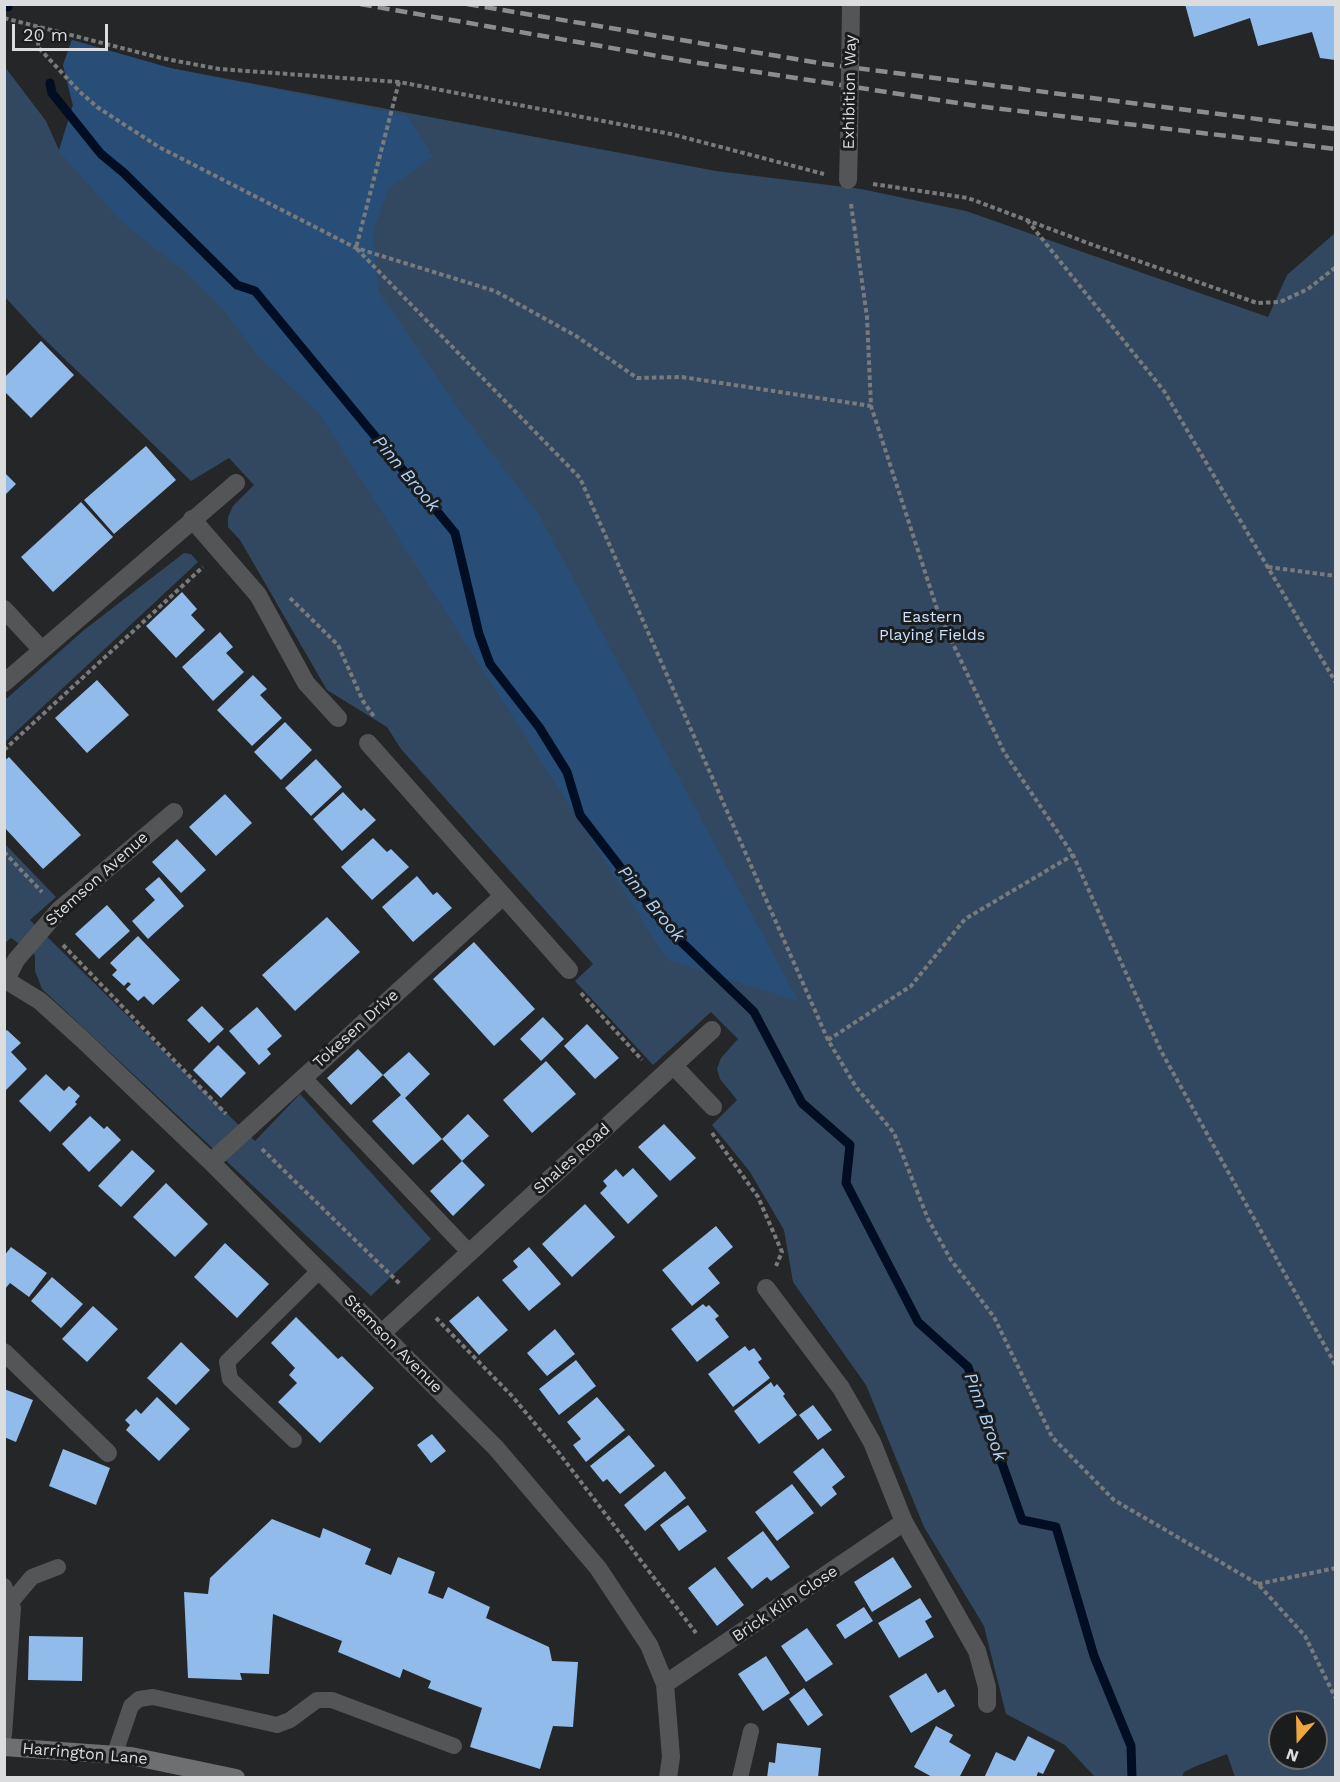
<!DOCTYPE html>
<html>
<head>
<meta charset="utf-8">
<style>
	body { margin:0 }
	#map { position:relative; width:1340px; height:1782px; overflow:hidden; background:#242628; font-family:"Work Sans",sans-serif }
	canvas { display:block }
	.frame { position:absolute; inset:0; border:6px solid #dbdcde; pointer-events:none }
	.north { position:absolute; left:1268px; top:1710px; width:60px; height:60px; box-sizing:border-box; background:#1a1c1e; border:2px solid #67696b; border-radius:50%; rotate:200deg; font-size:16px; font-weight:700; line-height:24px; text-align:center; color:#dbdcde }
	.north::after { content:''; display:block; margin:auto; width:21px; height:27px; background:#efa73e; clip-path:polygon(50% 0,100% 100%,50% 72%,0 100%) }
	.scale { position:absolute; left:12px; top:24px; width:96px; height:27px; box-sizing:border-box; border:3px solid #dbdcde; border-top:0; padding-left:8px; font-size:18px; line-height:21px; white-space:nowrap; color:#dbdcde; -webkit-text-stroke:4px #1a1c1e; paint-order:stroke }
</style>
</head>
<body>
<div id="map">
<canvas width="1340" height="1782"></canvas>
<div class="frame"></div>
<div class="north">N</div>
<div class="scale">20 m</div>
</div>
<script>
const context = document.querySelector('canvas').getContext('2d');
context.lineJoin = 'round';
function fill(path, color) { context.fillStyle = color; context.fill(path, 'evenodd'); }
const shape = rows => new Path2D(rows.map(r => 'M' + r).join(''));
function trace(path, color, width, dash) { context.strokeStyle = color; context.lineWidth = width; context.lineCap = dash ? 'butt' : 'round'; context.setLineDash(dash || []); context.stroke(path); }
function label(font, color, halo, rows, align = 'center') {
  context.font = font + ' "Work Sans",sans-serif'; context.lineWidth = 6; context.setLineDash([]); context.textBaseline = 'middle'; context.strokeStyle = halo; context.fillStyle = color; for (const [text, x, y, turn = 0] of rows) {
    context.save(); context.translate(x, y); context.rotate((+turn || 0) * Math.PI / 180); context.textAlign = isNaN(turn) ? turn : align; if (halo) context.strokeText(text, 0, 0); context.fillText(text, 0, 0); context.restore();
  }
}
fill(shape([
	[72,40,170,68,716,171,861,189,966,211,1268,317,1287,275,1335,233,1335,1777,1235,1777,1227,1754,1194,1767,1184,1772,1182,1777,1095,1777,1065,1745,1006,1714,984,1626,924,1527,866,1385,793,1282,784,1230,750,1172,712,1125,737,1100,720,1079,717,1069,721,1058,738,1039,711,1012,653,1065,575,981,593,964,401,749,387,727,327,690,240,540,228,527,228,517,233,506,254,485,229,458,191,481,39,334,5,297,5,67,46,121,59,150,73,105,63,65],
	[1280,1722,1316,1722,1316,1758,1280,1758],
	[184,553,191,554,198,562,5,742,5,700,84,630],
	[5,844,56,897,30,920,255,1141,300,1094,431,1239,371,1296,42,989,35,971,35,955,11,938,5,943]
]), '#324861');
fill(shape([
	[72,40,170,68,407,116,433,156,388,189,373,231,378,291,459,410,539,515,798,1001,668,960,319,413,260,358,226,313,186,272,123,223,59,151,73,105,63,65]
]), '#284e77');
trace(shape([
	[7,4,8,7],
	[50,83,52,93,101,154,124,173,237,285,255,291,455,533,479,634,490,664,539,727,567,772,580,815,667,928,754,1012,802,1103,850,1145,846,1183,918,1322,968,1367,1022,1520,1056,1527,1094,1656,1131,1746,1132,1778]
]), '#000d22', 9);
fill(shape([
	[1185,4,1335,4,1335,60,1320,58,1312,32,1258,46,1250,18,1194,37],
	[41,341,74,375,31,418,4,391,4,378],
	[146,446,176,480,114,534,84,500],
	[4,472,16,484,4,496],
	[81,502,113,537,53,592,21,557],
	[182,592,197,609,191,615,205,630,176,658,146,626],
	[220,632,233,647,226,653,244,672,213,701,182,667],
	[253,675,267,689,260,695,282,718,252,746,217,710],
	[97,680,129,715,87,753,55,718],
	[285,722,312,750,281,780,254,752],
	[9,757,81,835,43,869,4,827,4,761],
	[316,759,342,787,311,816,285,788],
	[343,792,361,811,364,808,376,820,342,851,313,819],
	[225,794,252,823,216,856,189,827],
	[373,838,387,852,391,849,409,867,372,900,341,867],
	[177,839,206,870,181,893,152,862],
	[417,876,433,895,437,892,452,908,413,942,382,907],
	[159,877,184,906,148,939,132,921,155,900,145,889],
	[107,905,130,931,99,959,75,934],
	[327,917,360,952,295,1011,262,975],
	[138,936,180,980,153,1005,144,996,138,1001,126,989,131,984,128,982,124,986,112,975,117,970,110,963],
	[474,942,535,1009,494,1046,433,979],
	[202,1006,224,1029,209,1043,187,1020],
	[257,1007,282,1036,267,1049,271,1054,259,1065,229,1031],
	[543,1017,564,1039,541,1061,520,1039],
	[587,1024,619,1058,595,1079,564,1046],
	[7,1030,21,1043,11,1052,27,1069,4,1092,4,1032],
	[218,1045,246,1073,221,1098,193,1070],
	[358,1049,383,1075,351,1105,327,1078],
	[409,1052,430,1074,405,1098,442,1139,413,1165,372,1121,401,1095,383,1075],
	[546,1061,576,1094,532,1133,503,1100],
	[46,1074,64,1091,69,1086,80,1096,75,1102,77,1104,50,1132,19,1101],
	[468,1114,489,1136,462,1161,442,1139],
	[90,1116,104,1129,107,1126,121,1140,89,1172,62,1144],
	[664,1124,696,1158,670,1181,638,1147],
	[132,1150,155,1171,121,1207,98,1186],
	[462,1161,485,1185,453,1216,430,1191],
	[633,1168,658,1196,628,1224,600,1193,607,1186,603,1181,616,1169,623,1177],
	[166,1183,208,1224,175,1257,133,1217],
	[585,1204,615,1237,572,1277,542,1244],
	[716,1226,733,1247,708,1268,720,1283,692,1306,662,1270],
	[225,1243,269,1284,237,1318,194,1277],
	[11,1247,47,1273,29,1297,10,1283,4,1290,4,1256],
	[529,1247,561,1284,529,1311,502,1280,518,1267,513,1261],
	[52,1277,83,1304,61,1328,31,1301],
	[478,1296,508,1330,479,1355,449,1321],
	[703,1304,706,1307,709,1305,719,1316,715,1319,729,1337,697,1362,671,1329],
	[93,1306,118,1329,87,1362,62,1339],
	[296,1317,338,1359,342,1356,374,1388,320,1443,278,1402,297,1383,289,1375,295,1368,271,1343],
	[555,1329,575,1354,547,1376,527,1353],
	[181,1342,210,1370,176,1405,147,1378],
	[745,1346,749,1351,754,1348,762,1359,758,1362,770,1378,733,1407,708,1374],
	[576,1360,596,1386,559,1415,539,1389],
	[771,1382,774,1387,777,1384,785,1394,783,1396,797,1415,759,1444,734,1411],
	[4,1389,33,1400,16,1442,4,1437],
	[157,1397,190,1429,159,1461,126,1430,130,1425,125,1420,136,1409,141,1414],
	[597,1397,625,1430,586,1462,573,1445,581,1439,567,1422],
	[813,1405,832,1430,818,1440,799,1415],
	[432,1434,446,1451,431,1463,417,1445],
	[629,1435,655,1466,620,1494,607,1479,603,1482,590,1466],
	[823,1448,845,1477,832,1487,837,1494,821,1507,793,1472],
	[63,1449,110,1468,96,1505,49,1486],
	[665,1471,686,1498,645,1531,624,1505],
	[792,1484,814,1513,777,1541,755,1512],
	[688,1505,707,1531,679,1551,660,1525],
	[272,1519,320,1538,323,1528,371,1549,365,1564,391,1575,398,1557,435,1572,428,1593,443,1599,448,1587,490,1607,486,1618,549,1647,552,1661,578,1662,573,1727,553,1726,540,1769,470,1747,482,1708,428,1688,431,1681,403,1669,400,1678,338,1652,342,1641,273,1614,269,1674,240,1673,242,1680,188,1678,184,1592,208,1594,210,1578],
	[763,1531,790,1567,771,1581,767,1577,752,1589,727,1558],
	[893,1557,912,1587,872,1612,854,1582],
	[715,1567,744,1605,717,1626,688,1588],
	[920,1598,932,1617,925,1621,934,1637,899,1658,878,1623],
	[864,1607,873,1621,845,1639,836,1625],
	[807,1628,833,1664,806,1682,781,1646],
	[29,1636,83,1637,82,1681,28,1680],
	[766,1656,790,1693,763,1711,738,1674],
	[926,1673,938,1693,945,1689,955,1706,911,1733,889,1696],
	[804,1688,823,1715,808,1726,789,1699],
	[936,1726,953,1735,949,1742,971,1755,959,1778,934,1778,914,1767],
	[1028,1736,1055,1750,1043,1774,1038,1772,1036,1778,984,1778,996,1752,1015,1761],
	[777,1743,821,1748,818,1778,767,1778,769,1762,775,1763]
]), '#91bbea');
trace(shape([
	[4,18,161,58,219,69,399,82,671,134,824,174],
	[39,26,38,47,79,91,97,107,159,147,356,248,495,291,576,336,637,378,682,377,871,406],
	[399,82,356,248,580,478,828,1040,856,1087,894,1133,928,1219,951,1260,994,1317,1052,1437,1114,1500,1258,1584,1305,1636,1336,1699],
	[873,184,968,198,1093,245,1257,303,1280,302,1308,289,1336,267],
	[851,204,867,317,871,406,938,612,1004,752,1073,855,1161,1051,1336,1366],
	[1027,220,1164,391,1336,683],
	[1268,567,1336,576],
	[290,598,338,645,363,701,375,718],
	[4,750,203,567],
	[4,852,42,892],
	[63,945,226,1114],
	[581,993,642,1060],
	[828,1040,911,986,965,919,1073,855],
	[712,1133,758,1197,782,1252,776,1266],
	[262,1149,400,1284],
	[436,1318,513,1397,559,1453,696,1633],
	[1258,1584,1336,1568]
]), '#797a7c', 4, [4.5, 3]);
trace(shape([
	[303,1077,470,1253],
	[294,1440,230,1379,227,1362,319,1271],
	[4,1586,13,1608,4,1735],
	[11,1602,32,1577,58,1567],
	[115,1753,131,1706,139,1699,153,1697,277,1725,290,1720,317,1700,332,1700,454,1746],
	[740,1778,751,1731]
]), '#545556', 16);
trace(shape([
	[848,180,849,143],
	[192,519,258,595,306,683,338,718],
	[4,609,41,649],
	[4,683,236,483],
	[368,743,569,970],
	[4,979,40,1001,82,1039,211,1162,496,1448,598,1568,649,1645,665,1684,671,1757,668,1778],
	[6,980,16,960,59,910,174,812],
	[674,1066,713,1107],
	[211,1162,502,897],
	[766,1288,841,1388,872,1442,904,1522],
	[382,1333,712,1030],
	[4,1352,108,1453],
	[665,1684,904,1522,977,1651,987,1687,987,1704]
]), '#545556', 18);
trace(shape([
	[4,1747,131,1756,236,1778]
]), '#6e6f71', 18);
trace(shape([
	[360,4,692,62,977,106,1336,149],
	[467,4,825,64,1336,129]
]), '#8b8d8f', 4.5, [12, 6]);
trace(shape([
	[849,143,851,4]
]), '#545556', 18);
label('16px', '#dbdcde', '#1a1c1e', [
	["Exhibition Way",850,92,-89],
	["Stemson Avenue",97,879,-42],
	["Tokesen Drive",356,1029,-42],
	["Shales Road",572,1159,-42],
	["Stemson Avenue",393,1344,45],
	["Brick Kiln Close",785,1604,-34],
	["Harrington Lane",85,1754,5]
]);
label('16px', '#cbe3fe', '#1a1c1e', [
	["Eastern",932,617],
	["Playing Fields",932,635]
]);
label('italic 18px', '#aed1f9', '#1a1c1e', [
	["Pinn Brook",406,474,50],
	["Pinn Brook",651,904,50],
	["Pinn Brook",985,1417,70]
]);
</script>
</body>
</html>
